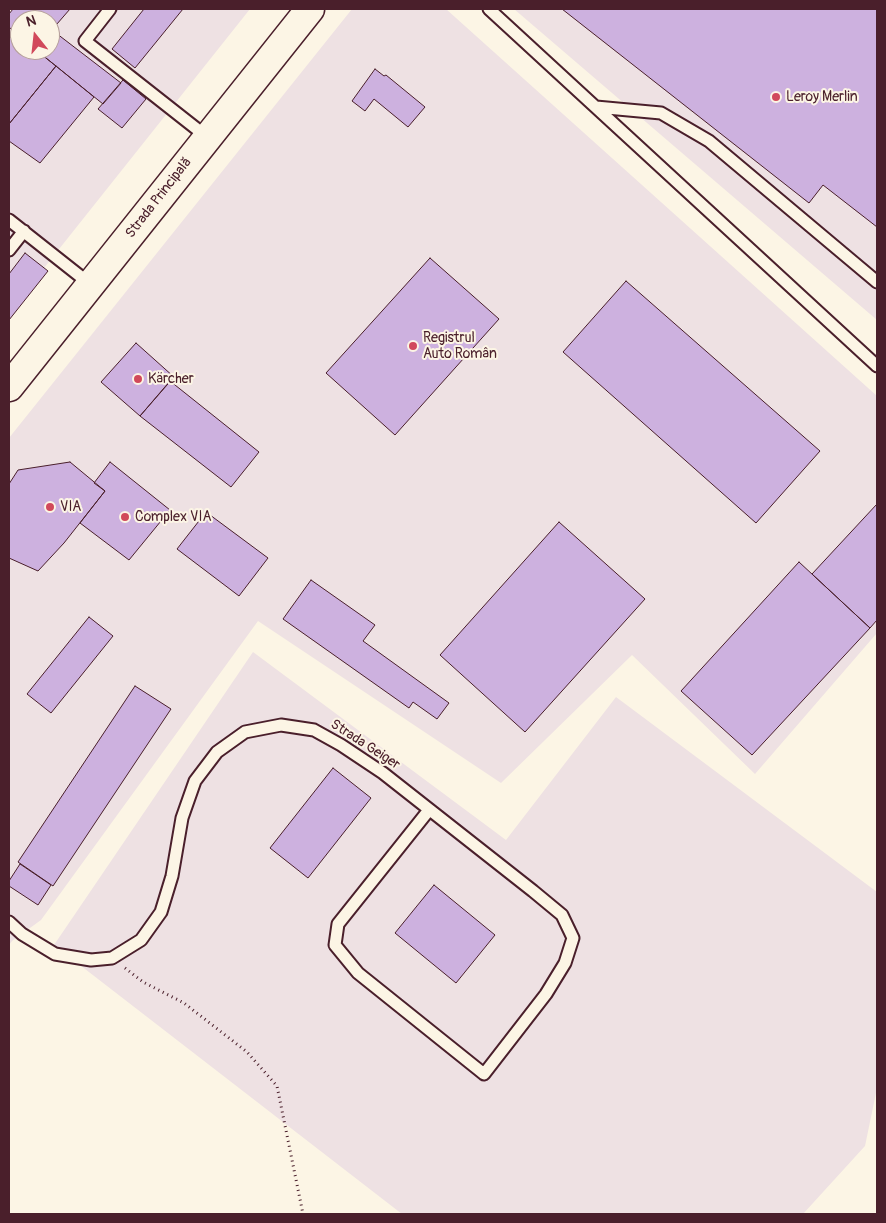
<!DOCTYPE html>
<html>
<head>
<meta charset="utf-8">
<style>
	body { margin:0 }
	#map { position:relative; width:886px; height:1223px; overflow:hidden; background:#fcf5e5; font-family:Pangolin,sans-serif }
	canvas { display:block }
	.frame { position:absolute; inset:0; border:10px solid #4a1f2b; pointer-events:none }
	.north { position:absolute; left:10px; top:10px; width:50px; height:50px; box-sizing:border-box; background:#fcf5e5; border:1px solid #b59f9b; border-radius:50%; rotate:344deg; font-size:14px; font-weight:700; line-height:20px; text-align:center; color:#4a1f2b }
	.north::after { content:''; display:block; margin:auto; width:18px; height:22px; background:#d1495b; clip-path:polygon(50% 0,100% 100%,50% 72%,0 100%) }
</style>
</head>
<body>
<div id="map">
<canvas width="886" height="1223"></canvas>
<div class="frame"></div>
<div class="north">N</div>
</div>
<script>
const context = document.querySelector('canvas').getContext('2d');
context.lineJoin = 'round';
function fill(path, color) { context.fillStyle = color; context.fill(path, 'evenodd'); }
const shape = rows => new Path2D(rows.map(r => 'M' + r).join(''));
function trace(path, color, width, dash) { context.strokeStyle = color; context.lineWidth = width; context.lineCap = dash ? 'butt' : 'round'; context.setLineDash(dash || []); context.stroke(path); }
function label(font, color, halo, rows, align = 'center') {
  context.font = font + ' Pangolin,sans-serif'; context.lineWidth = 4; context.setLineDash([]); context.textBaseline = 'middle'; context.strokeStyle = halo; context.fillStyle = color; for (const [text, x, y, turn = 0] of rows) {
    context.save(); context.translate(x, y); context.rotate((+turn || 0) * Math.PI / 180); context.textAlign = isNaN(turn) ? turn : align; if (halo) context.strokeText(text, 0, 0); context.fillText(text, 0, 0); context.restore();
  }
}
fill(shape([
	[23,9,250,9,9,312,9,25],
	[20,20,50,20,50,50,20,50],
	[352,9,446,9,877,396,877,633,755,774,632,655,501,783,258,621,41,920,12,941,9,945,9,438],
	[514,9,877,9,877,320],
	[253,652,506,840,616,697,877,892,877,1088,865,1146,803,1214,402,1214,54,945]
]), '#eee1e3');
const building = shape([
	[13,9,70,9,50,32,50,20,20,20,20,37,9,27,9,14,13,9],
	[144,9,183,9,135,68,112,49,144,9],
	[562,9,877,9,877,227,823,185,809,203,562,9],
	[52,30,121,83,103,104,36,50,50,50,50,32,52,30],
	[15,32,20,37,20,50,36,50,56,66,9,124,9,39,15,32],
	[56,66,94,97,40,163,9,141,9,124,56,66],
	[375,69,384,76,386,75,425,107,408,127,374,99,365,111,352,101,375,69],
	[123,80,146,99,122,128,98,109,123,80],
	[25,253,48,271,9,320,9,274,25,253],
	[430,258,499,319,395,435,326,373,430,258],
	[626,281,820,451,756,523,563,352,626,281],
	[136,343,174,377,140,416,101,382,136,343],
	[170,381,259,452,231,487,140,416,170,381],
	[70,462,105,491,64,543,38,571,9,558,9,484,18,470,70,462],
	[110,462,170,510,129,560,80,523,105,491,94,483,110,462],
	[877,504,877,620,870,628,812,574,877,504],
	[206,512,268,558,239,596,177,549,206,512],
	[559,522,645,599,525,732,440,655,559,522],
	[799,562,870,628,752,755,681,691,799,562],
	[311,580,375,625,363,641,449,703,437,719,413,702,409,708,283,619,311,580],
	[89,617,113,636,51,713,27,694,89,617],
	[135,686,171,709,53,886,18,862,135,686],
	[333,768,371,798,308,878,270,848,333,768],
	[20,864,51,885,38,905,9,886,9,881,20,864],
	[434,885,495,935,456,983,395,933,434,885]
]);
fill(building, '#cdb1df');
trace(building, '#4a1f2b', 1);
const lane = shape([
	[110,9,85,41,207,137],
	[489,9,877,366],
	[596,107,661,113,709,141,877,282],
	[9,220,90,284],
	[9,250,24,231],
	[9,922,22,934,55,954,91,960,112,958,141,940,161,912,172,876,182,818,195,781,217,752,245,732,281,725,314,730,341,745,383,773,533,891,562,915,573,938,565,963,546,994,484,1074,358,973,335,945,338,924,429,810]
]);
const primary = shape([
	[9,387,310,9]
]);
trace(lane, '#4a1f2b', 15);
trace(primary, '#4a1f2b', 31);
trace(shape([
	[125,968,143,982,184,1003,247,1052,277,1086,303,1214]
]), '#4a1f2b', 3, [1, 4]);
trace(lane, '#fcf5e5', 11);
trace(primary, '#fcf5e5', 28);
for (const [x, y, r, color] of [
	[776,97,5,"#d1495b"],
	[413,346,5,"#d1495b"],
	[138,379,5,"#d1495b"],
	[50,507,5,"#d1495b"],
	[125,517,5,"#d1495b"]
]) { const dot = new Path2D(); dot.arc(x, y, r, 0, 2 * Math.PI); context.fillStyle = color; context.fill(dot); trace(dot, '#fcf5e5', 2); }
label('14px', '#4a1f2b', '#fcf5e5', [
	["Leroy Merlin",786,97],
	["Registrul",423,338],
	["Auto Român",423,354],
	["Kärcher",148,379],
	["VIA",60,507],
	["Complex VIA",135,517]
], 'left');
label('14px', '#4a1f2b', '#fcf5e5', [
	["Strada Principală",159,198,-52],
	["Strada Geiger",365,745,33]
]);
</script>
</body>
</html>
